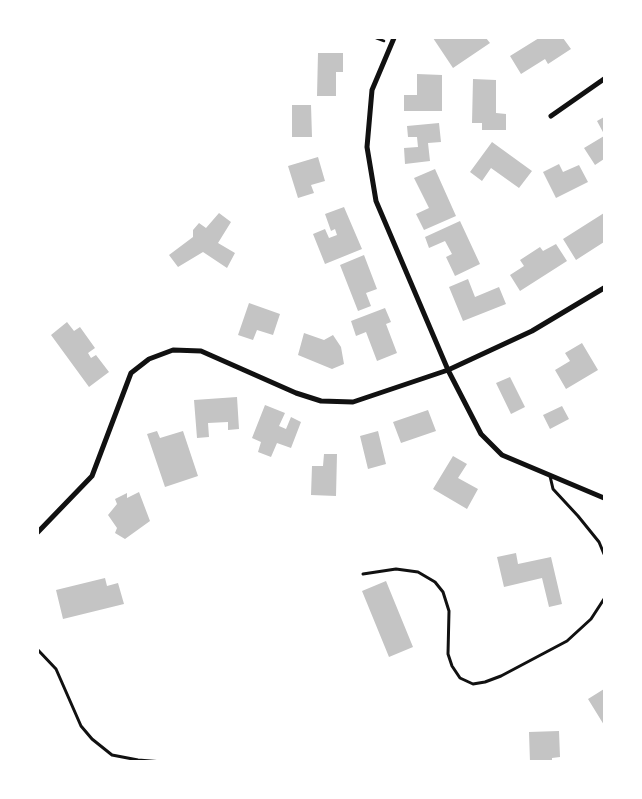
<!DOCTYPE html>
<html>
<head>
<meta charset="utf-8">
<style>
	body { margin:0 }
	#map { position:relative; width:642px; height:799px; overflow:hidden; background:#fff; font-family:Ubuntu,sans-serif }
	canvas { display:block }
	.frame { position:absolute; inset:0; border:39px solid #fff; pointer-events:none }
</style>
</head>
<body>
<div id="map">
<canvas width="642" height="799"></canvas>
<div class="frame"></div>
</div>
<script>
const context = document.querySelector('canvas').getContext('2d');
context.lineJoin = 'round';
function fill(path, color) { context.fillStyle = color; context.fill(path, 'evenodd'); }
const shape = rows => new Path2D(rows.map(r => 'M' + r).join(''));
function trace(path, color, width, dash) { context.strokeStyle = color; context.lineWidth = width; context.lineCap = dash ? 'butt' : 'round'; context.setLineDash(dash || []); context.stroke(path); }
fill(shape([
	[433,38,486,38,490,43,453,68],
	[539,38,563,38,571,49,548,64,545,59,521,74,510,56],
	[318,53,343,53,343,72,336,72,336,96,317,96],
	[417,74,442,75,442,111,404,111,404,95,417,95],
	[473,79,496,80,496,113,506,114,506,130,482,130,482,123,472,123],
	[292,105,311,105,312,137,292,137],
	[604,117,604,134,597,121],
	[439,123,441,142,428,143,430,161,405,164,404,148,418,147,417,137,408,137,407,126],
	[604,136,604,159,595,165,584,148],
	[492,142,532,171,519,188,491,168,482,181,470,172],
	[318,157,325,181,311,185,314,193,298,198,288,166],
	[559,164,563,172,579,165,588,182,556,198,543,172],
	[435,169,456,216,424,230,416,214,429,208,414,178],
	[344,207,362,249,325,264,313,234,325,229,329,238,337,235,335,229,331,231,325,214],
	[219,213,231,222,218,243,235,253,227,268,203,252,178,267,169,255,193,237,193,230,199,223,206,228],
	[604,213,604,242,576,260,563,239],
	[460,221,480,264,455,276,446,257,452,254,445,241,429,248,425,237],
	[556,244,567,261,520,291,510,275,524,266,520,260,540,247,543,251],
	[364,255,377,289,366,293,371,306,358,311,340,265],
	[468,279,475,297,499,287,506,304,463,321,449,287],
	[249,303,280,314,273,335,257,330,253,340,238,335],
	[385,308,391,322,386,324,397,353,377,361,366,332,356,336,351,321],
	[67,322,74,331,80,327,95,348,88,353,91,358,96,355,109,372,89,387,51,335],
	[304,333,324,340,333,335,341,347,344,364,332,369,298,355],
	[582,343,598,370,566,389,555,370,570,361,565,353],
	[510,377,525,407,511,414,496,383],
	[237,397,239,429,228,430,228,422,208,423,209,437,197,438,194,400],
	[265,405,285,413,279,426,286,429,291,417,301,422,291,448,277,443,271,457,258,452,261,442,252,438],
	[562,406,569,419,550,429,543,415],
	[428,410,436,431,401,443,393,422],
	[157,431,160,438,183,431,198,476,165,487,147,434],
	[378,431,386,464,368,469,360,436],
	[324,454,337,454,336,496,311,495,312,466,323,466],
	[453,456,467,464,458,478,478,489,467,509,433,489],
	[139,492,150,521,125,539,115,533,117,528,108,515,117,504,115,499,127,493,127,498],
	[516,553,518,564,551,557,562,604,549,607,542,578,504,587,497,557],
	[105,578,107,586,118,583,124,604,63,619,56,590],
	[386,581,413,647,389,657,362,591],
	[604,689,604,725,588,699],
	[559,731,560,757,552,758,552,762,530,762,529,732]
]), '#c4c4c4');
trace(shape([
	[376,38,384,41]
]), '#111', 2.5);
trace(shape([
	[550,476,553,489,578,516,599,542,604,554],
	[363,574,396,569,418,572,435,582,443,592,449,611,448,654,452,666,460,678,473,684,485,682,501,676,567,641,591,619,604,599],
	[38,650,56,669,81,726,92,739,112,755,138,760,163,762],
	[175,762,206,762]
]), '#111', 3);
trace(shape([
	[394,38,372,90,367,147,376,201,448,370,481,434,502,455,604,498],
	[551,116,604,79],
	[38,532,92,476,131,373,149,359,173,350,201,351,296,393,321,401,353,402,448,370,532,331,604,288]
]), '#111', 5);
</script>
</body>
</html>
